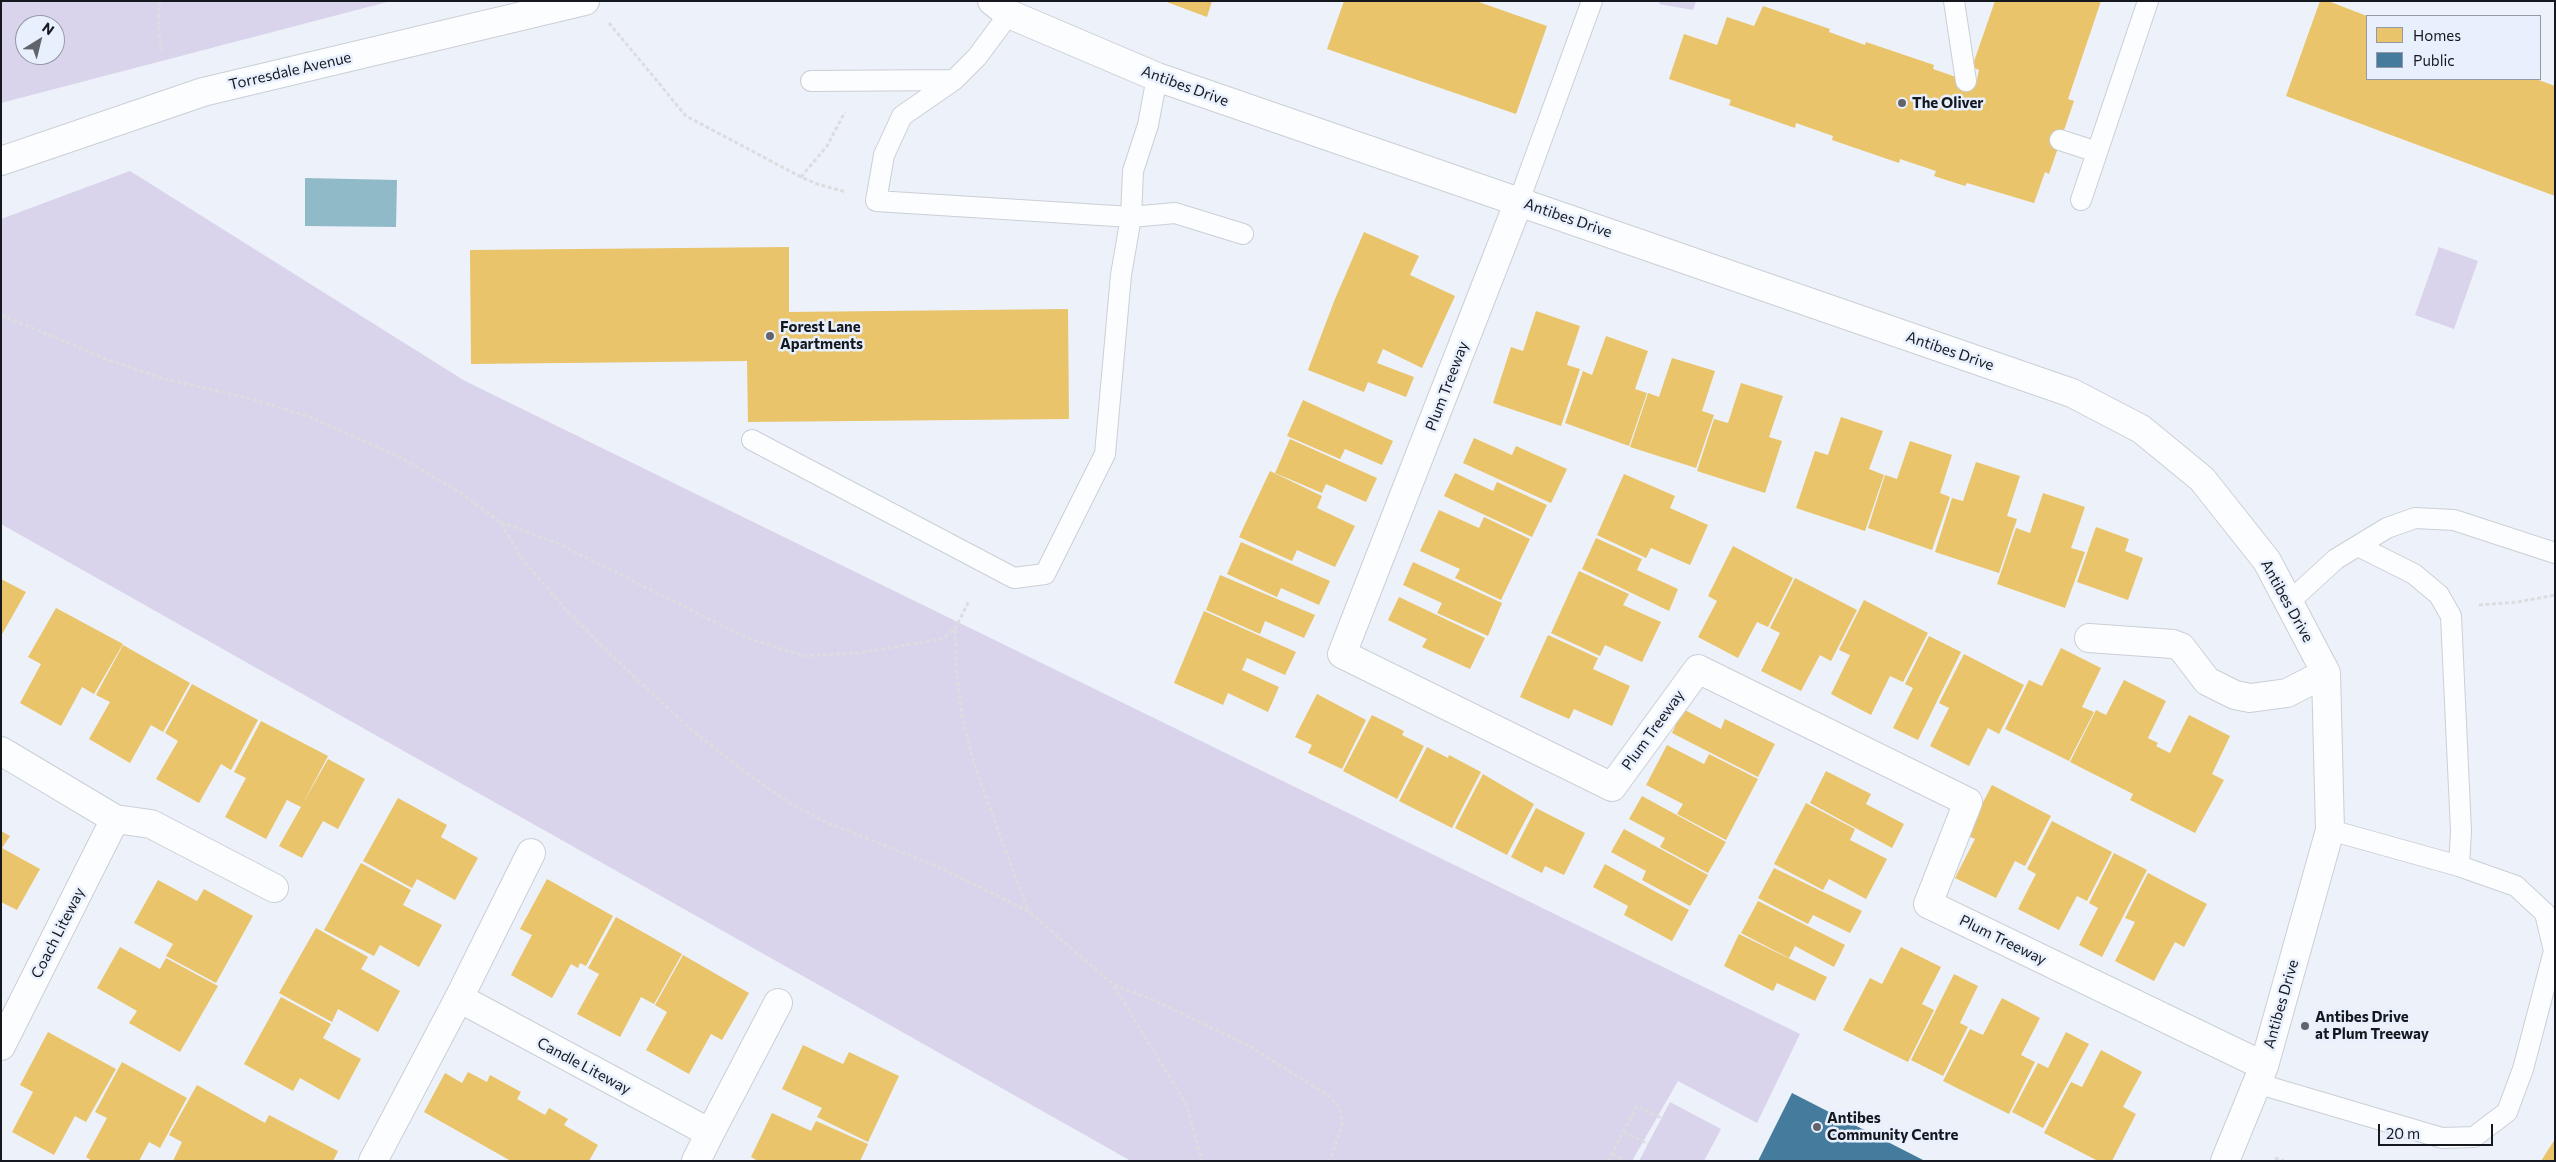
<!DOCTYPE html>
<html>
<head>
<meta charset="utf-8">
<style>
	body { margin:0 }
	#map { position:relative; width:2556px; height:1162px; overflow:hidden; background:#edf1f9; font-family:Commissioner,sans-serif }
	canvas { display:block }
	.frame { position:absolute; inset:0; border:2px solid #15191f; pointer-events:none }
	.legend { position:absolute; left:2366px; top:15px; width:175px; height:65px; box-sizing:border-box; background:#e8f0fe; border:1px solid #949aa5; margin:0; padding:6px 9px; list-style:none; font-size:15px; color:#15191f }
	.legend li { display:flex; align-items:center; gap:10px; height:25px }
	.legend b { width:25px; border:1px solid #949aa5 }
	.north { position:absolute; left:15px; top:15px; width:50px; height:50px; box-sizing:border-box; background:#e8f0fe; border:1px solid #949aa5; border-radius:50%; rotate:36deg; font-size:14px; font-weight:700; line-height:20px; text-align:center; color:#15191f }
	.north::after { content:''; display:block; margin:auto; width:18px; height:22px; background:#61656b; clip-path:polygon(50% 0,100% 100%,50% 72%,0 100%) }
	.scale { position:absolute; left:2378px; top:1124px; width:115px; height:22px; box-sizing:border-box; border:2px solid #15191f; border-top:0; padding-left:6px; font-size:15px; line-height:18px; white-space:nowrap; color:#15191f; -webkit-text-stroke:4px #e8f0fe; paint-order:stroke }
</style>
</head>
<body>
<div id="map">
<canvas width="2556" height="1162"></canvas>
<div class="frame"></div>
<ul class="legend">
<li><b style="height:14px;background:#e9c46a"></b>Homes</li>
<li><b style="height:14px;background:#457b9d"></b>Public</li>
</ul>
<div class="north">N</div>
<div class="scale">20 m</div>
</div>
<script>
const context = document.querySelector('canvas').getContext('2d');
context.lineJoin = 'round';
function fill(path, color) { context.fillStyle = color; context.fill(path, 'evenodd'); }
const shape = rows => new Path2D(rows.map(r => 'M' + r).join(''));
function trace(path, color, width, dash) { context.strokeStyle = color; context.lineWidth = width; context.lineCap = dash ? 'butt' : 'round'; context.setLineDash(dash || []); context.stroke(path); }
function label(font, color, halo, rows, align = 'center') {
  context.font = font + ' Commissioner,sans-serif'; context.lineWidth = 5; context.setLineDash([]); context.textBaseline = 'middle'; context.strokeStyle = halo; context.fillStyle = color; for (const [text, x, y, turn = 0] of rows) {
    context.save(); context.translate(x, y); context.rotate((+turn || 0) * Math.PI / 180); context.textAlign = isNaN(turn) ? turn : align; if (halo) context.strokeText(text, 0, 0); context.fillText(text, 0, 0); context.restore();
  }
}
fill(shape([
	[1,1,391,1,1,103],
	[25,25,55,25,55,55,25,55],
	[1660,1,1696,1,1693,10,1659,4],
	[130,171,465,381,1800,1034,1757,1123,1678,1081,1632,1161,1131,1161,1,524,1,219],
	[2439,247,2478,261,2454,329,2415,315],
	[1670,1102,1721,1129,1704,1161,1639,1161]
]), '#d9d3eb');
fill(shape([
	[305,178,397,180,396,227,305,226]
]), '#91bac8');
fill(shape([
	[1164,1,1212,1,1207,17],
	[1344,1,1476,1,1547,26,1516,114,1327,49],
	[1995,1,2101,1,2068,99,2074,101,2049,174,2045,172,2034,203,1967,183,1965,186,1934,176,1936,171,1900,159,1899,163,1832,140,1833,136,1796,123,1795,128,1729,105,1731,100,1669,79,1684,34,1717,45,1727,17,1754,26,1763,6,1830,29,1829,32,1865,45,1866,42,1934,65,1933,69,1976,84,1979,70,1972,67],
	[2320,1,2328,1,2367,16,2367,79,2536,79,2555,86,2555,196,2286,96],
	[1364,232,1419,256,1410,275,1455,296,1422,368,1383,349,1377,363,1414,377,1406,397,1368,382,1364,392,1308,370,1335,299],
	[789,247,789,312,1068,309,1069,419,748,422,747,361,471,364,470,250],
	[1536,311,1580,326,1567,365,1580,369,1561,426,1493,403,1511,347,1523,351],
	[1606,336,1648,351,1635,389,1647,393,1629,446,1565,423,1583,371,1592,375],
	[1672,358,1715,371,1702,411,1714,415,1696,468,1630,447,1648,393,1659,397],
	[1741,383,1783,396,1769,437,1782,441,1765,493,1697,471,1714,419,1728,423],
	[1303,400,1393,441,1382,465,1345,449,1340,459,1287,436],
	[1841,417,1883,431,1869,469,1884,475,1865,531,1796,508,1815,451,1828,455],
	[1474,438,1512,455,1516,446,1567,469,1551,503,1463,463],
	[1290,439,1377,478,1366,502,1326,484,1322,493,1275,473],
	[1910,441,1952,455,1940,493,1950,497,1932,550,1868,528,1885,475,1897,479],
	[1976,462,2020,476,2007,516,2017,519,1999,573,1935,552,1952,498,1963,501],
	[1270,471,1322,496,1317,508,1355,526,1335,567,1297,550,1292,561,1239,537],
	[1455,473,1493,491,1497,482,1547,505,1532,537,1444,496],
	[1624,474,1675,496,1670,508,1708,525,1690,565,1651,548,1646,558,1597,535],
	[2043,493,2085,507,2071,548,2085,552,2065,608,1997,584,2016,528,2030,533],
	[1439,510,1479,528,1484,517,1530,539,1501,600,1455,578,1460,569,1420,551],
	[2096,527,2129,539,2125,551,2143,558,2128,600,2077,582],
	[1596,538,1642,559,1637,570,1678,589,1669,611,1582,569],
	[1241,542,1330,581,1319,605,1281,588,1277,597,1227,574],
	[1733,546,1793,578,1768,627,1757,622,1738,658,1698,637,1717,601,1708,596],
	[1413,562,1502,603,1488,636,1437,613,1442,603,1403,585],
	[1579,571,1629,594,1623,605,1661,622,1642,662,1605,645,1600,656,1551,633],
	[1220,575,1315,615,1304,638,1265,621,1260,634,1206,610],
	[1795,578,1857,610,1831,661,1820,655,1801,691,1761,671,1780,633,1770,628],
	[1,579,26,592,1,636],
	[1399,597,1485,638,1470,669,1422,647,1427,639,1388,620],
	[1864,600,1928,633,1903,682,1890,676,1871,715,1831,694,1850,655,1839,650],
	[56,608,123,644,94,694,82,687,61,726,20,703,41,664,28,657],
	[1204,611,1296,652,1285,675,1247,658,1242,670,1279,687,1268,712,1228,693,1223,705,1174,683],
	[1548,635,1598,658,1593,669,1630,686,1612,726,1574,709,1569,719,1520,697],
	[1929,636,1961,652,1918,740,1893,728,1913,688,1905,684],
	[123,645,190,683,163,732,151,725,130,763,89,739,110,702,96,695],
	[2061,648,2101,668,2082,707,2094,712,2069,761,2005,729,2029,680,2042,686],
	[1964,654,2024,685,1999,734,1988,728,1969,766,1930,746,1949,708,1939,703],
	[2124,680,2166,701,2148,738,2158,743,2156,746,2170,753,2189,715,2230,736,2212,774,2224,780,2195,833,2130,800,2133,794,2070,762,2096,710,2106,715],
	[192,684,258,720,231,770,221,764,199,803,156,779,178,741,165,733],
	[1317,694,1366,720,1342,769,1308,753,1312,745,1295,737],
	[1683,709,1721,729,1725,719,1775,744,1758,777,1672,733],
	[1372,715,1404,731,1402,735,1424,746,1397,799,1343,771],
	[261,721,328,756,301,807,287,800,266,839,225,817,246,778,234,772],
	[1667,745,1704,764,1709,754,1758,779,1726,840,1677,814,1683,804,1646,785],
	[1427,747,1448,758,1449,755,1481,772,1452,828,1399,801],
	[328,759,365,779,338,829,323,821,302,858,279,846],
	[1826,771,1871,794,1866,804,1904,824,1892,848,1810,803],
	[1483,774,1534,804,1507,855,1455,828],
	[1992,785,2051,816,2025,866,2015,861,1996,898,1955,878,1975,839,1966,835],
	[1642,796,1726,842,1708,873,1660,847,1665,838,1629,819],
	[398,798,447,825,441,837,478,858,455,900,417,879,412,888,363,861],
	[1806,803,1855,829,1850,840,1887,859,1866,899,1829,879,1823,890,1774,864],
	[1536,808,1585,833,1564,875,1545,866,1542,873,1511,857],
	[2052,821,2112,852,2087,901,2077,896,2059,930,2018,909,2036,874,2027,869],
	[1624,829,1708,875,1690,906,1642,880,1646,871,1611,852],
	[1,831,10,836,2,848,40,869,17,910,1,902],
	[2114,853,2147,870,2102,957,2079,945,2098,908,2089,903],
	[361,863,411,890,403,905,442,925,419,967,380,945,374,956,324,930],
	[1605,864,1689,910,1672,941,1624,915,1628,906,1593,887],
	[1774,868,1862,911,1850,933,1813,915,1808,924,1758,898],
	[2148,873,2207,904,2184,947,2175,942,2154,981,2115,961,2135,922,2125,918],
	[547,879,613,916,586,966,580,963,578,968,571,964,552,998,511,975,532,935,520,929],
	[158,880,197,901,204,889,253,916,216,983,166,956,173,944,134,923],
	[1758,901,1845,945,1834,967,1795,946,1789,958,1741,933],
	[616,917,682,954,654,1004,641,997,620,1037,577,1014,599,974,588,968],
	[316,928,368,957,361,969,400,991,378,1032,338,1009,332,1022,279,993],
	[1739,934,1827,977,1815,1001,1777,983,1773,991,1724,966],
	[120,947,160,969,166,958,218,986,180,1052,129,1023,137,1011,97,988],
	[1901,947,1941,967,1922,1004,1934,1010,1908,1062,1843,1030,1870,978,1882,984],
	[683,955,749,993,722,1040,711,1034,689,1074,646,1050,667,1012,655,1005],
	[1954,974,1978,986,1960,1023,1968,1027,1943,1076,1911,1060],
	[281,997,331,1024,323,1038,361,1059,339,1100,300,1078,293,1091,244,1064],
	[2002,998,2040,1018,2021,1055,2035,1062,2009,1114,1943,1081,1970,1029,1983,1035],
	[48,1032,116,1069,86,1122,75,1116,54,1155,12,1132,33,1092,20,1085],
	[2066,1032,2089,1044,2043,1128,2012,1112,2038,1063,2048,1068],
	[803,1045,843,1064,849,1052,899,1076,868,1142,817,1117,822,1108,782,1089],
	[2101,1050,2142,1072,2123,1107,2136,1114,2112,1161,2098,1161,2044,1133,2071,1082,2082,1087],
	[122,1062,187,1098,160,1148,149,1142,139,1161,92,1161,86,1157,107,1118,95,1112],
	[468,1072,487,1082,490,1075,521,1092,517,1099,545,1115,549,1108,568,1119,564,1125,598,1145,589,1161,511,1161,424,1112,445,1073,462,1083],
	[197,1085,265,1123,269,1115,338,1151,333,1161,173,1161,182,1142,169,1135],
	[772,1113,811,1131,816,1121,868,1144,860,1161,758,1161,751,1157],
	[2555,1139,2555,1161,2541,1161]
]), '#e9c46a');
fill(shape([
	[1792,1093,1925,1161,1758,1161]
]), '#457b9d');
const service = shape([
	[1954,1,1966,81],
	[1009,14,977,57,954,80,902,116,884,155,876,201,1131,217,1175,213,1243,234],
	[811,81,954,80],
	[2060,140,2097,152],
	[2081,200,2148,1],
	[1519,201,1592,1],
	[752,440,1014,578,1045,574,1105,454,1121,275,1131,217,1133,171,1148,125,1157,77],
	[2358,546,2414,574,2439,595,2451,616,2461,831,2459,866],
	[2289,602,2336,559,2387,528,2415,518,2454,520,2555,553],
	[2256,1083,2442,1138,2474,1137,2507,1112,2523,1069,2554,951,2545,913,2516,886,2459,866,2330,830]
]);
const minor = shape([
	[992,1,1009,14,1157,77,2072,393,2141,429,2202,479,2267,561,2326,673,2330,830,2264,1066,2225,1161],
	[1,161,203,92,585,1],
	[1519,201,1342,654,1612,787,1698,669,1968,802,1928,904,2264,1066],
	[2089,638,2173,644,2181,647,2207,681,2235,695,2250,698,2287,693,2326,673],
	[1,751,115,819,1,1046],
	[115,819,151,824,274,888],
	[459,998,531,853],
	[710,1133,778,1003],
	[373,1161,459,998,710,1133,696,1161]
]);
trace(service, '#cbcfd6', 22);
trace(minor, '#cbcfd6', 30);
trace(shape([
	[160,1,158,16,161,51],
	[609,23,686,116,801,177,817,184,846,192],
	[801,177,827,146,845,112],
	[1,315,109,360,165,379,248,398,310,417,400,457,461,493,500,522,523,560,569,613,612,656,692,730,749,775,794,806,828,823,934,865,1028,911,1114,985,1156,1001,1249,1046,1329,1096,1340,1108,1342,1125,1330,1161],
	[501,522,559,544,745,637,804,656,858,653,942,639,955,629,969,601],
	[2479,605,2518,602,2555,595],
	[955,630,956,665,962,717,976,770,1028,911],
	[1114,986,1186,1104,1202,1161],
	[1624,1132,1648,1144],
	[1612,1154,1625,1161],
	[2275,1158,2284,1161],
	[1608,1161,1637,1106,1661,1118]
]), '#dcdde0', 3, [4, 2.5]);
trace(service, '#fcfdfe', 20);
trace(minor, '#fcfdfe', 28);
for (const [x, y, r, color] of [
	[1902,103,5,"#61656b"],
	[770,336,5,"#61656b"],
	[2305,1026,5,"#61656b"],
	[1817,1127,5,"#61656b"]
]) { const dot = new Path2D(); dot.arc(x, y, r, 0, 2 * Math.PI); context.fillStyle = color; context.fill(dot); trace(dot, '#e8f0fe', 2); }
label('15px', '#15191f', '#e8f0fe', [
	["Torresdale Avenue",290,71,-13],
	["Antibes Drive",1185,86,20],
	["Antibes Drive",1568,218,19],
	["Antibes Drive",1950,351,19],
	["Plum Treeway",1447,386,-69],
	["Antibes Drive",2287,601,61],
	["Plum Treeway",1653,730,-54],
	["Coach Liteway",58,933,-63],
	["Plum Treeway",2003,940,26],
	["Antibes Drive",2281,1004,-74],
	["Candle Liteway",584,1066,28]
]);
label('bold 15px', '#15191f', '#e8f0fe', [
	["The Oliver",1912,103],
	["Forest Lane",780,327],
	["Apartments",780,344],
	["Antibes Drive",2315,1017],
	["at Plum Treeway",2315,1034],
	["Antibes",1827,1118],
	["Community Centre",1827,1135]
], 'left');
</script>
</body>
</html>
